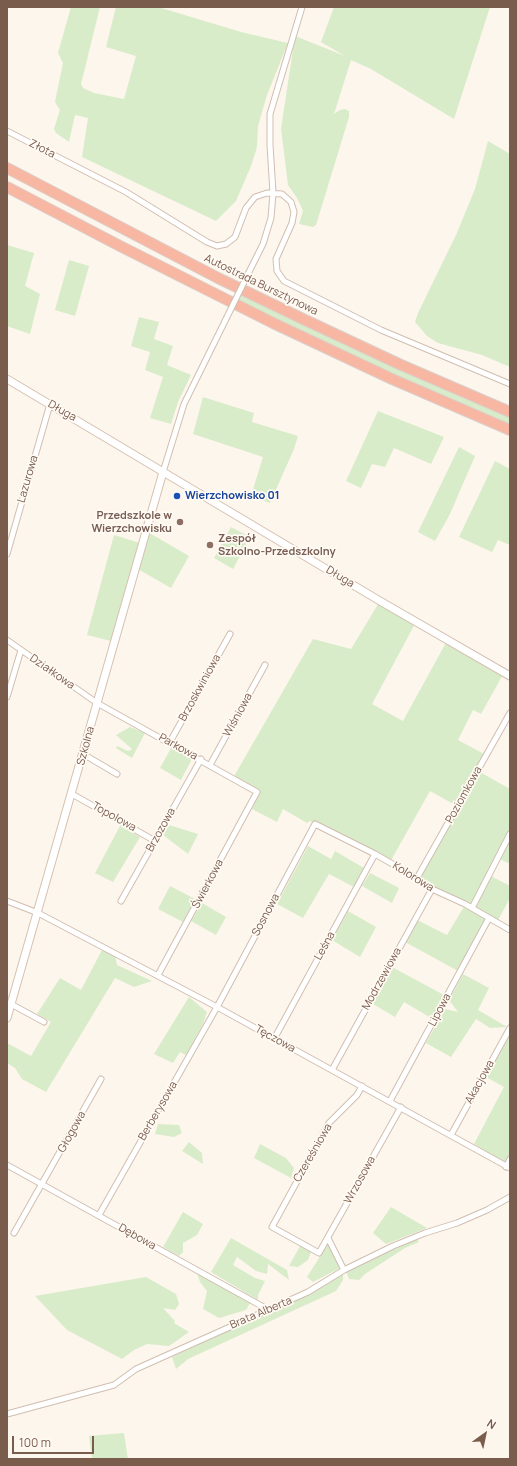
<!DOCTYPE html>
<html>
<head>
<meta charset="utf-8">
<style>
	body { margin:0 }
	#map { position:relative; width:517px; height:1466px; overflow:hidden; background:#fdf6ec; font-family:Manrope,sans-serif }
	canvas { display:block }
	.frame { position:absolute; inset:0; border:8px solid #7a5c4d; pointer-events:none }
	.north { position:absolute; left:465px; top:1414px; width:40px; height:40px; -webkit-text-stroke:3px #fffaf3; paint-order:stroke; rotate:33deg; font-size:11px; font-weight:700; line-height:16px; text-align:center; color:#7a5c4d }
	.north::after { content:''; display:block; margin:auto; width:14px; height:18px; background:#7a5c4d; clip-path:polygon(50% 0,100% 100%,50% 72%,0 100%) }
	.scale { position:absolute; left:12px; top:1436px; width:82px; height:18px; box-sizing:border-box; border:2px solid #7a5c4d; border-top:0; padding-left:5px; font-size:12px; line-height:14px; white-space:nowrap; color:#7a5c4d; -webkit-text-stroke:3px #fffaf3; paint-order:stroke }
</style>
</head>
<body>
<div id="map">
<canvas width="517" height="1466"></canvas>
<div class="frame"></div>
<div class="north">N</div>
<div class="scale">100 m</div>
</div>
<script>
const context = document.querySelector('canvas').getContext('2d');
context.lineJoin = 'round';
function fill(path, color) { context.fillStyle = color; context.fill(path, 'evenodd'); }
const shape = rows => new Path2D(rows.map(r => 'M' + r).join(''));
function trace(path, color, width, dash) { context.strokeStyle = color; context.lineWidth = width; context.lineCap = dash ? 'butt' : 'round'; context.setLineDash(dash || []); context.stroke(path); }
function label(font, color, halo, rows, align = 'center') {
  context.font = font + ' Manrope,sans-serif'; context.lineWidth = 3.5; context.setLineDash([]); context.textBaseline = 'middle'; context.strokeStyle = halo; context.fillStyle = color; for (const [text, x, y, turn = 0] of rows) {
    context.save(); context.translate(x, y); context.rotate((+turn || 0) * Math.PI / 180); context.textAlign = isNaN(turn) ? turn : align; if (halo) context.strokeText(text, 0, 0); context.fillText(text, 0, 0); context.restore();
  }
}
fill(shape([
	[71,7,100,7,81,84,83,88,94,93,124,99,136,56,106,47,116,7,158,7,241,32,288,43,267,95,258,126,257,147,251,166,236,201,216,221,82,157,88,118,75,115,69,142,56,133,54,129,60,110,55,102,63,63,58,53],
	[334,7,490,7,454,119,371,69,351,60,334,114,340,110,345,109,349,111,349,117,316,225,313,227,299,224,303,211,297,198,288,185,281,129,295,36,345,56,321,42],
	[488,141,510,154,510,367,482,355,438,343,427,336,415,322,418,313,456,235,475,189],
	[7,245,34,253,25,286,40,294,30,334,7,326],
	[69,260,89,266,75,316,55,310],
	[242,293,510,416,510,426,429,392,238,302],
	[139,317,159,322,154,339,173,346,167,365,191,375,178,402,171,424,150,418,163,377,145,370,150,352,131,346],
	[203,397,254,413,252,422,298,436,294,449,270,503,251,496,263,457,193,434],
	[378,411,444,437,431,464,394,448,385,467,372,464,361,488,346,481],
	[459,447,475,456,450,514,435,541,418,532],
	[495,461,510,469,510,545,498,540,492,552,459,537],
	[231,527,250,537,233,569,214,558],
	[146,531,189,556,171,588,136,568,115,642,87,635,114,535,143,544],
	[380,601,416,622,372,704,403,721,448,639,505,671,481,714,473,710,458,740,486,755,478,771,510,789,510,864,498,858,489,875,510,886,510,898,497,922,490,919,460,972,405,942,417,920,447,935,465,905,432,889,417,878,457,806,430,791,390,862,310,821,307,823,283,809,277,822,252,809,260,793,233,778,313,639,351,649],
	[130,727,145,733,132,758,116,748,117,746,128,751,132,749,116,735],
	[171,748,192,759,181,780,160,768],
	[169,825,198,834,188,854,163,835],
	[120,826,140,837,113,882,95,873],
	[308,846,331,859,335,851,364,868,354,887,329,874,303,918,277,904],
	[370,873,399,888,392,903,362,886],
	[170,886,195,899,183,922,158,909],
	[202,903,226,917,216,935,191,921],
	[348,911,376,927,360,957,332,940],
	[102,950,115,956,117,965,152,981,134,987,115,978,46,1092,22,1079,15,1068,7,1063,7,1043,31,1056,51,1022,37,1014,60,978,81,990],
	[392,967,444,995,431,1018,404,1002,395,1017,373,1004],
	[463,974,489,988,478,1010,507,1027,490,1028,476,1019,451,1057,426,1043,445,1009,458,1012,449,1000],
	[189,997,207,1012,203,1024,186,1055,180,1052,173,1063,154,1054],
	[507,1033,510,1035,510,1159,507,1164,474,1144,504,1087,484,1076],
	[158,1124,179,1125,182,1133,174,1137,155,1134],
	[189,1142,202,1153,203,1164,182,1151],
	[260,1144,286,1158,294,1168,291,1178,254,1158],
	[391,1207,427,1228,386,1244,373,1233],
	[183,1212,203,1224,197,1235,183,1243,183,1252,179,1256,163,1247],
	[231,1238,287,1270,289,1280,268,1264,267,1274,256,1271,237,1257,233,1265,255,1278,265,1281,258,1295,258,1300,211,1272],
	[417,1239,419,1242,405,1248,365,1274,359,1280,349,1279,346,1271],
	[328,1244,340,1268,313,1282,307,1277],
	[300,1246,311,1252,308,1260,298,1267,289,1266],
	[197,1273,250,1303,246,1310,219,1318,203,1309,207,1291,200,1282],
	[343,1273,343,1280,336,1291,188,1359,176,1369,172,1357,265,1313,307,1295],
	[146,1277,176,1294,179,1304,175,1310,163,1308,175,1321,174,1323,189,1332,169,1346,147,1344,134,1350,122,1359,67,1330,35,1296],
	[124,1433,128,1459,92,1459,89,1436]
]), '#d8ecc9');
const street = shape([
	[7,131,126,192,207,242,217,246,226,244,235,237,246,208,255,197,267,193,282,194,291,202,294,212,292,223,276,259,277,271,284,281,381,330,510,384],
	[248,274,263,244,271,218,273,193,270,145,270,114,302,7],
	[163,472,184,404,226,319],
	[7,554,50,404],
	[7,640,97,703,257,792,158,975],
	[7,697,21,650],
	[170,742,230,634],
	[83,754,117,774],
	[210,765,265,665],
	[72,794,155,841],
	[417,878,510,713],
	[7,901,38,913,217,1007,510,1168],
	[121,901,201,759],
	[472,908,510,834],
	[11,1004,44,1022],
	[274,1039,375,854],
	[332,1070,432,889],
	[362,1086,357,1095,329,1123,272,1227,319,1253,401,1107],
	[390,1101,489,918],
	[451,1135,510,1028],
	[7,1165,267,1309],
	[506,1167,510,1159],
	[99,1215,217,1007,315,824,375,854,417,878,432,889,465,904,510,930],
	[14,1233,101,1079],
	[328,1238,344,1270],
	[7,1414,114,1385,136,1369,308,1292,344,1270,393,1246,425,1233,457,1223,487,1210,510,1197]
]);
const secondary = shape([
	[7,379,380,601,510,676],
	[7,1018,163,472]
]);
const highway = shape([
	[7,168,218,278,303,319,399,364,510,412],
	[7,187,120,246,273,323,392,379,510,430]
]);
trace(street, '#d1beb0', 7);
trace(secondary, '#d6c0b0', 9);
trace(highway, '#dad1cd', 12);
trace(street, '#fff', 5);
trace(secondary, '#fff', 7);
trace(highway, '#f7b7a3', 10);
const streetBridge = shape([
	[226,319,248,274]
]);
trace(streetBridge, '#d1beb0', 7, []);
trace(streetBridge, '#fff', 5);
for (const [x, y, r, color] of [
	[177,496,4,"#1a4fb4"],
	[180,522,4,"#8d6e63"],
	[210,545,4,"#8d6e63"]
]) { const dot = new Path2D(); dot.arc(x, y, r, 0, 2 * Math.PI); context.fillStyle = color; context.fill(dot); trace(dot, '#fffaf3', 1.5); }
label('11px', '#7a5c4d', '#fffaf3', [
	["Złota",42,149,27],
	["Autostrada Bursztynowa",261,285,26],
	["Długa",62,411,30],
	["Lazurowa",28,479,-74],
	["Długa",340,577,31],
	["Działkowa",52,672,35],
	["Brzoskwiniowa",200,688,-61],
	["Wiśniowa",238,715,-61],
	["Szkolna",86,746,-75],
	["Parkowa",178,747,29],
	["Poziomkowa",464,795,-61],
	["Topolowa",114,817,29],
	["Brzozowa",161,830,-61],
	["Kolorowa",413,877,32],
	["Świerkowa",208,884,-62],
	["Sosnowa",266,915,-62],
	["Leśna",325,946,-61],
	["Modrzewiowa",382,979,-61],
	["Lipowa",440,1010,-62],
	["Tęczowa",275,1039,29],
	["Akacjowa",480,1082,-61],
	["Berberysowa",158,1111,-60],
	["Głogowa",72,1132,-61],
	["Czereśniowa",313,1153,-60],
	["Wrzosowa",360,1180,-61],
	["Dębowa",137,1237,29],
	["Brata Alberta",261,1313,-23]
]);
label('bold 11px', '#164399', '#fffaf3', [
	["Wierzchowisko 01",185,496]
], 'left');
label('bold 11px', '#785e54', '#fffaf3', [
	["Przedszkole w",172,516],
	["Wierzchowisku",172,529],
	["Zespół",218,539,"left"],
	["Szkolno-Przedszkolny",218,552,"left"]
], 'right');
</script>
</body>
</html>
